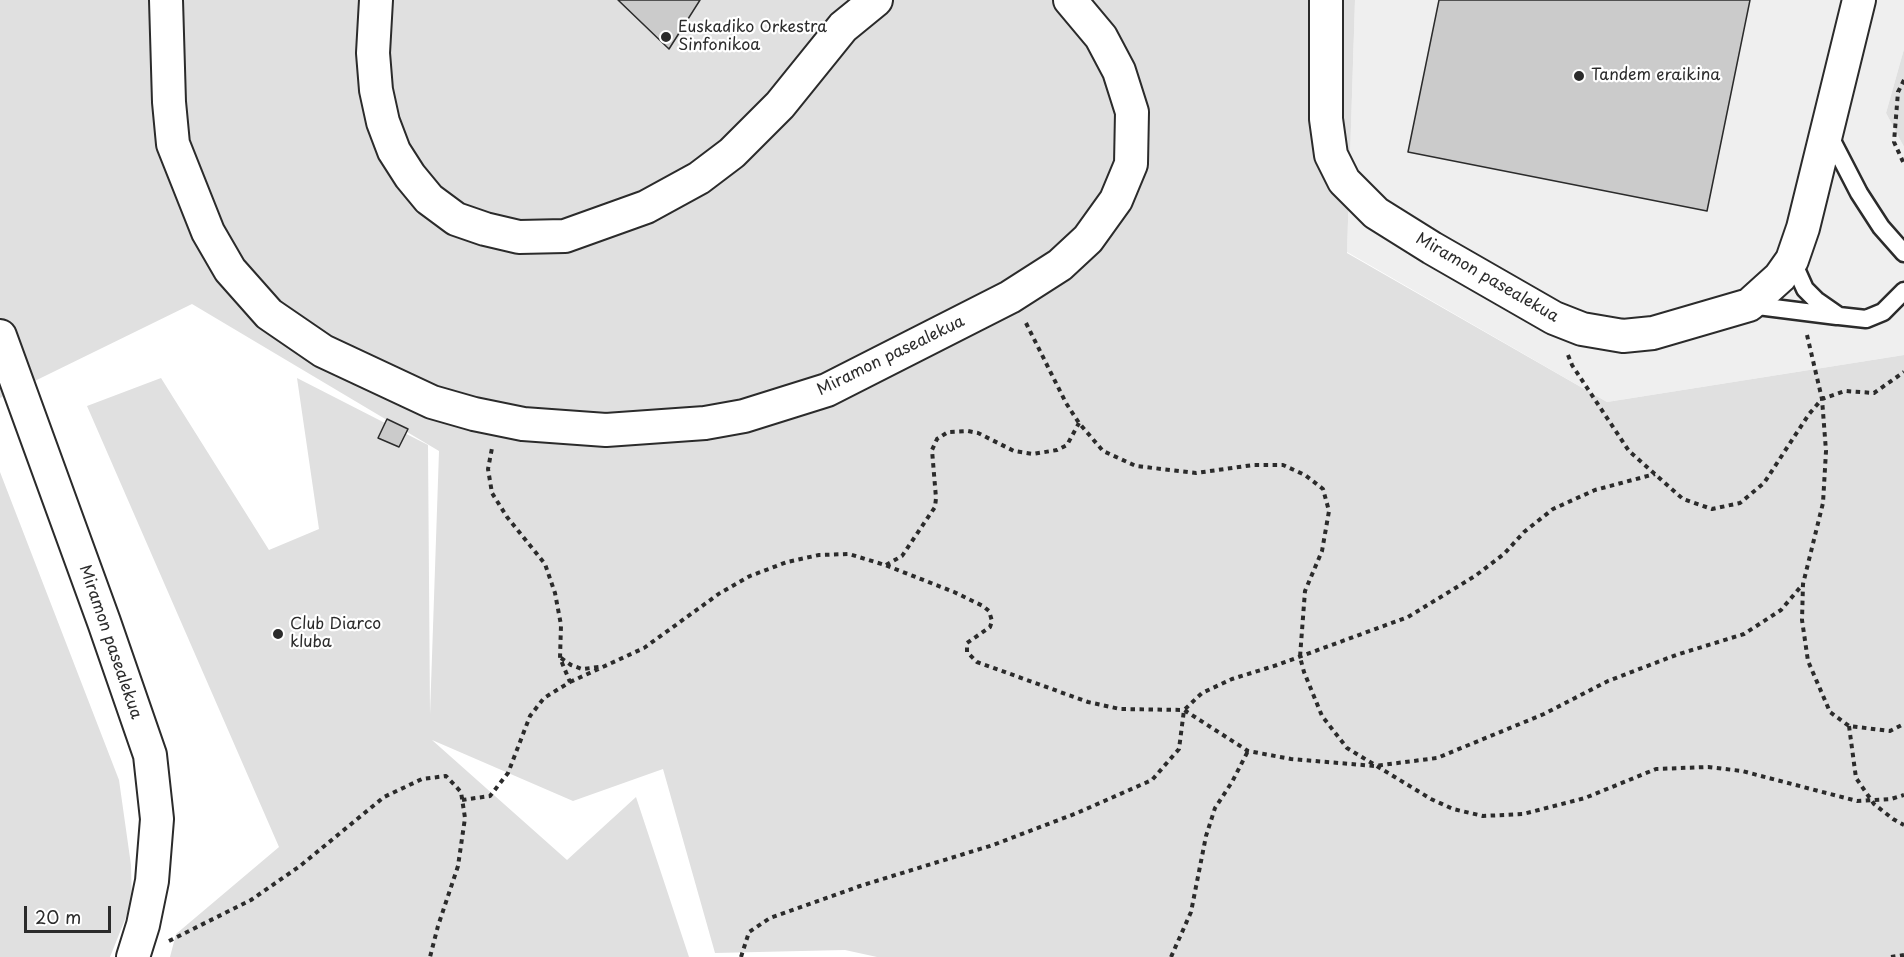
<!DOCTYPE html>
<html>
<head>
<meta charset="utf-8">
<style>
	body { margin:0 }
	#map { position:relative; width:1904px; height:957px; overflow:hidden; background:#fff; font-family:"Playpen Sans",sans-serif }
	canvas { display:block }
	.scale { position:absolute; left:24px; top:906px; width:87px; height:27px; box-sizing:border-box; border:3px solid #2b2b2b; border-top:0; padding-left:8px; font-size:18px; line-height:21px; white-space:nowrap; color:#2b2b2b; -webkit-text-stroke:4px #fff; paint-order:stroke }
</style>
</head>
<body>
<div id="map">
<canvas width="1904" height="957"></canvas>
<div class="scale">20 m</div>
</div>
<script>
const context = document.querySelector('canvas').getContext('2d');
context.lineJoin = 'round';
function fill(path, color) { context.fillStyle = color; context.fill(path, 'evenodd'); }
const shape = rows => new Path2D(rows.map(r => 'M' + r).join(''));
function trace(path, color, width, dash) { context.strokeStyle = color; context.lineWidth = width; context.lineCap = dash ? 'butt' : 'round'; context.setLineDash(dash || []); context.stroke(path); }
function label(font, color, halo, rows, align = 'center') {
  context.font = font + ' "Playpen Sans",sans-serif'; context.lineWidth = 4.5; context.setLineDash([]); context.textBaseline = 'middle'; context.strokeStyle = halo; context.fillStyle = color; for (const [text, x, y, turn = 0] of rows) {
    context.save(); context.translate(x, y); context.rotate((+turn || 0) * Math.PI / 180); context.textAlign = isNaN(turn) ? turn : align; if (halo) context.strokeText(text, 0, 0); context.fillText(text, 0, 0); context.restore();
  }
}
fill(shape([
	[1355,0,1904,0,1904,49,1886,113,1904,147,1904,355,1607,402,1347,252]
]), '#efefef');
fill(shape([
	[0,0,1355,0,1347,253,1607,402,1904,355,1904,957,877,957,845,950,715,953,663,769,573,801,432,740,567,860,636,797,689,957,170,957,176,934,279,847,87,406,161,378,269,550,319,529,297,378,428,445,430,715,439,451,192,304,0,398],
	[1904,49,1904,147,1886,113],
	[0,472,119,780,131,865,132,902,110,957,0,957]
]), '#e0e0e0');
const building = shape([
	[618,0,700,0,669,49,618,0],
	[1439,0,1750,0,1707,211,1408,152,1439,0],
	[387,419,408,429,399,447,378,438,387,419]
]);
fill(building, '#cbcbcb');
trace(building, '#2b2b2b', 1.5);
const lane = shape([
	[1828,133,1859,193,1881,227,1904,253],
	[1792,260,1805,289,1816,300,1839,316,1866,319,1883,312,1904,291],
	[1750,305,1837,316]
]);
const street = shape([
	[166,0,169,102,173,144,208,232,230,270,269,314,323,351,432,402,474,414,523,424,606,430,705,423,744,416,827,390,1010,297,1060,265,1088,239,1116,200,1131,164,1132,112,1119,71,1101,37,1070,0],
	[376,0,373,53,376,90,383,122,394,151,410,176,429,199,456,219,485,229,519,237,565,236,646,207,699,178,732,153,780,105,843,27,876,0],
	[1326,0,1326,119,1331,155,1344,181,1376,213,1432,248,1554,318,1582,329,1623,336,1653,333,1749,305,1780,277,1792,260,1803,228,1859,0],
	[0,336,104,622,150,755,157,819,152,881,143,925,133,957]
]);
trace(lane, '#2b2b2b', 21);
trace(street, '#2b2b2b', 36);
trace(shape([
	[1904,80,1898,92,1894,142,1904,164],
	[1026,323,1066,403,1079,423,1103,451,1136,466,1196,473,1253,465,1283,465,1305,475,1323,489,1329,511,1322,551,1305,591,1300,657,1304,672,1322,716,1347,748,1431,799,1453,809,1483,816,1523,814,1585,798,1656,769,1708,767,1742,771,1857,801,1891,799,1904,795],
	[1807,335,1822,399,1826,451,1823,503,1803,584,1802,620,1808,661,1830,712,1849,726,1890,731,1904,724],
	[1568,355,1572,365,1629,451,1683,499,1712,509,1740,503,1764,483,1809,414,1822,399,1845,391,1874,393,1904,372],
	[886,565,902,556,935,507,936,498,932,450,937,439,948,432,968,431,978,433,1014,451,1033,454,1057,450,1067,445,1079,423],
	[561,658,571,665,582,669,599,667],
	[570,682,644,648,720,593,750,576,787,562,819,555,849,554,885,565,954,592,983,606,989,611,992,621,990,627,967,643,967,652,977,662,1088,702,1120,709,1184,710,1248,751,1291,759,1374,766,1437,758,1544,714,1608,681,1676,655,1744,634,1781,610,1803,584],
	[1849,726,1856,778,1874,804,1893,819,1904,825],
	[462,800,490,796,508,773,530,716,544,698,570,682,560,658,561,625,555,593,545,564,507,517,492,493,488,469,492,448],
	[169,941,251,900,300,866,384,797,422,779,446,776,461,792,465,818,458,866,438,926,430,957],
	[741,957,749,932,770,918,860,886,993,845,1077,813,1152,780,1179,749,1184,710,1202,693,1232,679,1277,665,1408,617,1475,576,1504,554,1524,532,1553,509,1595,490,1655,474],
	[1171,957,1191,912,1206,836,1215,808,1232,782,1248,751],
	[1891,957,1904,955]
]), '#2b2b2b', 4, [4.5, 4.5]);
trace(lane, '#fff', 16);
trace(street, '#fff', 32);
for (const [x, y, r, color] of [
	[666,37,6,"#2b2b2b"],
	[1579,76,6,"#2b2b2b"],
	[278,634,6,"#2b2b2b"]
]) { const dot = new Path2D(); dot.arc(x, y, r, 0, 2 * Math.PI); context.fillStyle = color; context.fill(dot); trace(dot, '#fff', 2); }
label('16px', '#2b2b2b', '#fff', [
	["Euskadiko Orkestra",678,28],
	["Sinfonikoa",678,46],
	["Tandem eraikina",1591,76],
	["Club Diarco",290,625],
	["kluba",290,643]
], 'left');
label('16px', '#2b2b2b', '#fff', [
	["Miramon pasealekua",1487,278,30],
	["Miramon pasealekua",891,356,-26],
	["Miramon pasealekua",110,642,71]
]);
</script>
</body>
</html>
